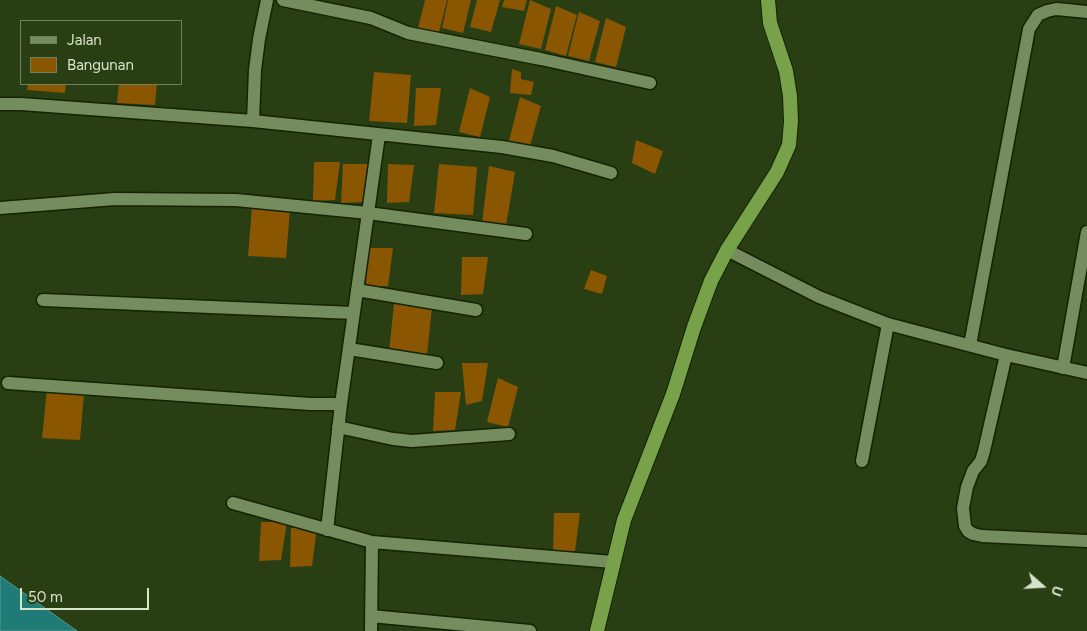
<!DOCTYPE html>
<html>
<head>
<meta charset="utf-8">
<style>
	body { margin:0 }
	#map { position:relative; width:1087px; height:631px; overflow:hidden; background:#2a3e13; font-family:Figtree,sans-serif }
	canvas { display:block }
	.legend { position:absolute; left:20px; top:20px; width:162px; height:65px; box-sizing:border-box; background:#2a3e13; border:1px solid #6f805d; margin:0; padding:6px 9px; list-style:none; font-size:15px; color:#d7e4cc }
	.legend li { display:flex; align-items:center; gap:10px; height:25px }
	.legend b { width:25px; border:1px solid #6f805d }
	.north { position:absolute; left:1017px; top:561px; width:50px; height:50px; -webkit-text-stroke:4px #2a3e13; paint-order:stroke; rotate:109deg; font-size:14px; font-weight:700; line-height:20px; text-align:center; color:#d7e4cc }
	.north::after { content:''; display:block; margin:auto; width:18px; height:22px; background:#d7e4cc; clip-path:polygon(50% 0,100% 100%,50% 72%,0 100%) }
	.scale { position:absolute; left:20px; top:588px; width:129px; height:22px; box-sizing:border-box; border:2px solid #d7e4cc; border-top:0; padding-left:6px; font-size:15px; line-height:18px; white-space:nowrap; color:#d7e4cc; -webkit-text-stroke:4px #2a3e13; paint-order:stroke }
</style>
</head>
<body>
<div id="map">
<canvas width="1087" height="631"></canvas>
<ul class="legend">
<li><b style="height:6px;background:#758c5f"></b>Jalan</li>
<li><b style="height:14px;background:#8a5600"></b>Bangunan</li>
</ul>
<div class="north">U</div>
<div class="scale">50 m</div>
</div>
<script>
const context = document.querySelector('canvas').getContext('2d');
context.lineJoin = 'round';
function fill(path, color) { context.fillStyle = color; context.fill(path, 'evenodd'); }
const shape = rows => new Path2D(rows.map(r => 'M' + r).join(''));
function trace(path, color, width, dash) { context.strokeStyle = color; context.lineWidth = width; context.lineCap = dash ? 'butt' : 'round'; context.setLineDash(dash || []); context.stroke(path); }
const water = shape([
	[0,576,77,631,0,631,0,576]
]);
fill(water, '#207b76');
trace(water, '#579a90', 1);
fill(shape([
	[425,0,447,0,439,32,418,28],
	[448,0,471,0,463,33,442,28],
	[477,0,500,0,491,32,470,27],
	[504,0,527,0,524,11,502,7],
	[530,0,551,9,541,49,519,44],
	[556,6,577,15,566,56,545,50],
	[579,12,600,21,589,61,568,56],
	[606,18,626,27,616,67,595,62],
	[512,69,521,72,521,79,534,82,531,95,510,93],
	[374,72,411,75,407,123,369,121],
	[28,84,66,84,65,93,27,90],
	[119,84,157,84,155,105,117,103],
	[416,88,441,88,436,125,414,126],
	[470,88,490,97,480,137,459,132],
	[520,97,541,106,530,146,509,141],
	[636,140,663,151,655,174,632,163],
	[314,162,340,162,335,200,313,201],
	[343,164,369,164,363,202,341,203],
	[388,164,414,165,409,202,387,203],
	[439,164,477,167,473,215,434,213],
	[489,166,515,172,506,226,482,223],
	[252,207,290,210,286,258,248,256],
	[367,248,393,248,388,286,366,286],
	[462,257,488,257,483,294,461,295],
	[591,270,607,276,602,294,584,289],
	[394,304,432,307,427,355,389,352],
	[462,363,488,363,482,401,466,405],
	[498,378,518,387,508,427,487,422],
	[47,389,84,393,80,440,42,438],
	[435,392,461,392,455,430,433,431],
	[554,513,580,513,575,551,553,552],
	[261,522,287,522,281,560,259,561],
	[291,528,317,528,312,566,290,567]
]), '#8a5600');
const minor = shape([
	[283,0,371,18,408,33,541,59,650,83],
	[0,104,21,104,253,121,502,147,553,156,611,173],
	[253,121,255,70,259,39,267,0],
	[0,208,115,199,236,200,368,213,526,234],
	[727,250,819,297,888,324,1006,355,1087,373],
	[357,290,476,310],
	[43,300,354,313],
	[970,345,1029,29,1038,15,1047,11,1056,9,1067,10,1087,12],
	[349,349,437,363],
	[1006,355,984,451,981,461,973,471,967,487,963,508,965,526,968,531,973,534,982,536,1087,541],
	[1063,368,1087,232],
	[8,383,310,404,341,404],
	[338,427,393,439,412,441,509,434],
	[862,461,888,324],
	[233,503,372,542,613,562],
	[327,530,341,404,379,135],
	[371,616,530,631],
	[371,631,372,542]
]);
const trunk = shape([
	[597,631,624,520,673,394,694,327,711,281,727,250,777,172,789,145,791,121,790,96,786,71,770,23,768,0]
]);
trace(minor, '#122400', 15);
trace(trunk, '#122400', 16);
trace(minor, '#758c5f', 12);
trace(trunk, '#78a24a', 14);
</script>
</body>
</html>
